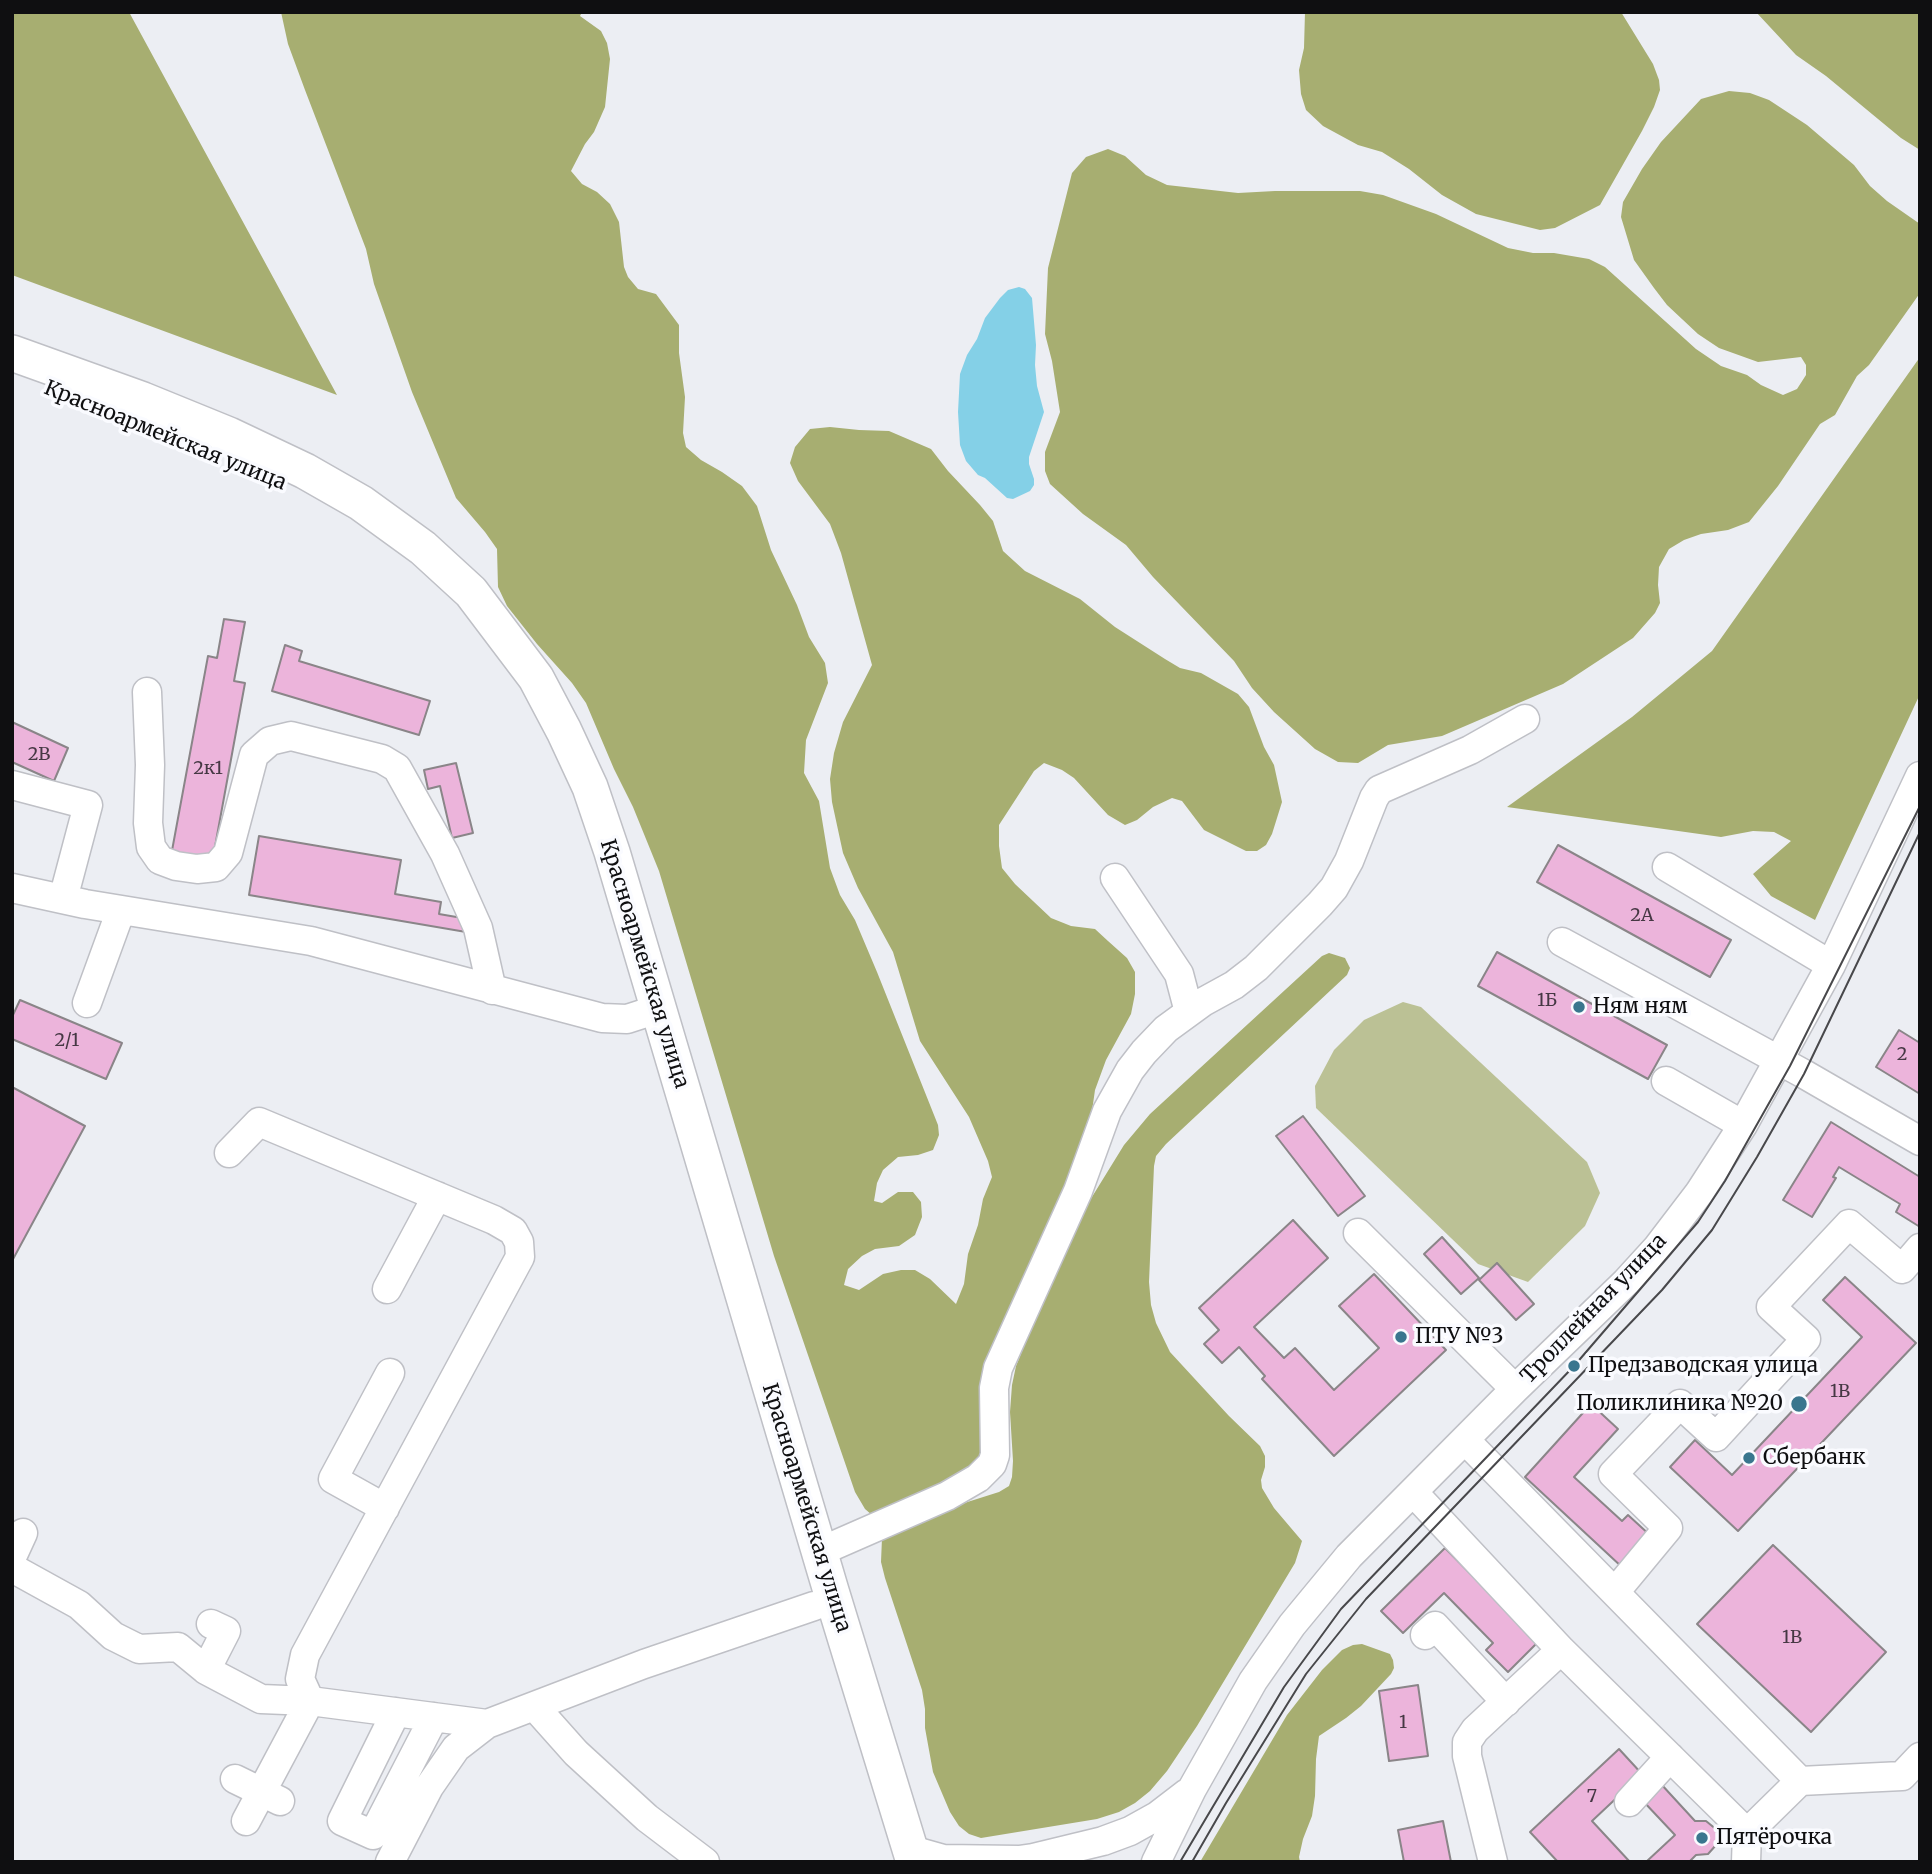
<!DOCTYPE html>
<html>
<head>
<meta charset="utf-8">
<style>
	body { margin:0 }
	#map { position:relative; width:1932px; height:1874px; overflow:hidden; background:#eceef3; font-family:Merriweather,serif }
	canvas { display:block }
	.frame { position:absolute; inset:0; border:14px solid #0f0f11; pointer-events:none }
</style>
</head>
<body>
<div id="map">
<canvas width="1932" height="1874"></canvas>
<div class="frame"></div>
</div>
<script>
const context = document.querySelector('canvas').getContext('2d');
context.lineJoin = 'round';
function fill(path, color) { context.fillStyle = color; context.fill(path, 'evenodd'); }
const shape = rows => new Path2D(rows.map(r => 'M' + r).join(''));
function trace(path, color, width, dash) { context.strokeStyle = color; context.lineWidth = width; context.lineCap = dash ? 'butt' : 'round'; context.setLineDash(dash || []); context.stroke(path); }
function label(font, color, halo, rows, align = 'center') {
  context.font = font + ' Merriweather,serif'; context.lineWidth = 7; context.setLineDash([]); context.textBaseline = 'middle'; context.strokeStyle = halo; context.fillStyle = color; for (const [text, x, y, turn = 0] of rows) {
    context.save(); context.translate(x, y); context.rotate((+turn || 0) * Math.PI / 180); context.textAlign = isNaN(turn) ? turn : align; if (halo) context.strokeText(text, 0, 0); context.fillText(text, 0, 0); context.restore();
  }
}
fill(shape([
	[1403,1002,1421,1007,1587,1162,1600,1193,1585,1226,1528,1282,1478,1264,1316,1108,1315,1086,1334,1050,1364,1020]
]), '#bbc195');
fill(shape([
	[12,12,129,12,337,395,12,275],
	[281,12,582,12,580,16,601,31,607,43,610,59,605,107,594,132,585,144,571,171,582,184,597,192,610,204,619,222,624,267,628,277,638,289,656,294,679,325,679,353,685,397,683,433,686,447,701,460,722,472,742,486,757,506,771,550,797,605,809,637,825,663,828,683,806,740,804,773,819,801,830,868,840,895,855,920,877,972,938,1125,939,1135,933,1150,918,1155,898,1157,883,1170,877,1183,874,1201,882,1203,898,1192,913,1192,921,1202,922,1217,915,1235,899,1246,875,1249,862,1256,848,1269,844,1285,859,1290,883,1274,901,1270,915,1270,930,1279,956,1304,964,1284,968,1254,978,1225,983,1199,992,1177,988,1161,969,1117,920,1041,893,952,858,888,843,853,832,802,830,779,834,753,843,722,872,665,841,553,830,524,798,481,790,463,795,447,810,429,830,427,859,430,889,431,931,449,948,471,980,505,993,521,1003,551,1025,571,1080,599,1115,627,1165,659,1180,668,1201,673,1238,694,1249,707,1264,747,1274,765,1282,802,1272,834,1266,845,1257,851,1246,851,1204,830,1182,801,1172,798,1153,807,1137,820,1125,825,1108,815,1074,778,1062,770,1044,763,1034,771,999,825,999,846,1002,868,1015,884,1051,918,1071,926,1095,929,1108,941,1127,958,1135,972,1135,994,1131,1014,1106,1060,1095,1090,1092,1111,983,1454,967,1474,872,1515,865,1509,855,1492,774,1256,659,871,633,807,614,769,586,703,572,683,537,644,507,606,498,587,497,549,485,532,456,498,412,392,374,284,366,249,305,90,288,44],
	[1305,12,1621,12,1653,64,1659,80,1660,90,1654,107,1642,131,1600,205,1555,228,1540,230,1476,214,1442,195,1409,169,1382,152,1358,145,1323,126,1306,110,1301,94,1299,70,1304,48],
	[1756,12,1920,12,1920,150,1901,138,1826,76,1796,55],
	[1729,91,1750,93,1769,100,1807,125,1854,165,1870,186,1887,201,1920,224,1920,293,1869,365,1857,376,1835,415,1820,424,1778,486,1749,522,1728,530,1701,534,1684,540,1669,549,1659,567,1658,585,1660,603,1655,613,1633,638,1563,684,1442,736,1388,745,1358,763,1338,762,1315,749,1274,712,1252,688,1234,661,1153,577,1126,545,1083,514,1050,484,1045,471,1045,452,1060,412,1052,361,1045,334,1048,268,1072,173,1086,157,1108,149,1125,156,1146,175,1167,185,1238,193,1275,191,1360,191,1383,195,1436,214,1508,248,1533,253,1554,253,1589,259,1605,267,1696,349,1721,366,1747,375,1761,385,1783,395,1797,389,1806,375,1806,365,1801,357,1758,362,1719,348,1698,334,1667,305,1654,288,1634,260,1621,217,1623,202,1642,169,1661,142,1701,99],
	[1920,357,1920,694,1815,920,1771,896,1753,874,1791,841,1774,832,1753,831,1721,837,1507,807,1632,717,1712,651],
	[1329,953,1345,958,1350,968,1347,975,1166,1144,1156,1156,1154,1166,1149,1282,1151,1305,1156,1323,1170,1352,1229,1416,1260,1446,1265,1456,1265,1467,1261,1480,1262,1488,1274,1508,1302,1541,1295,1563,1197,1726,1167,1771,1150,1791,1135,1803,1119,1812,1097,1819,981,1838,969,1834,959,1826,950,1812,933,1772,925,1728,925,1709,922,1690,885,1578,881,1562,882,1538,898,1524,999,1492,1009,1486,1012,1477,1013,1461,1010,1412,1012,1385,1016,1366,1036,1317,1087,1205,1124,1145,1150,1114,1322,956],
	[1362,1644,1390,1654,1393,1660,1394,1668,1391,1674,1361,1706,1346,1718,1319,1736,1316,1759,1315,1796,1312,1816,1303,1839,1299,1857,1300,1862,1200,1862,1287,1715,1322,1670,1342,1650,1353,1645]
]), '#a7ae71');
fill(shape([
	[1019,287,1025,289,1032,298,1036,345,1035,365,1037,386,1044,412,1029,457,1029,464,1034,479,1034,485,1030,491,1013,499,1007,498,985,478,978,475,966,461,960,445,958,412,960,374,967,355,977,339,985,318,1000,298,1008,290]
]), '#84d0e7');
const building = shape([
	[224,619,245,622,234,681,245,683,212,863,171,856,208,656,217,658,224,619],
	[285,645,302,651,299,661,430,701,419,735,272,691,285,645],
	[12,722,68,748,54,781,12,762,12,722],
	[456,763,473,833,452,838,440,786,428,789,424,770,456,763],
	[259,836,401,860,395,894,441,902,439,914,468,919,466,932,249,895,259,836],
	[1558,845,1731,940,1710,977,1537,882,1558,845],
	[1497,952,1667,1045,1648,1079,1478,986,1497,952],
	[20,1000,122,1043,106,1079,12,1039,12,1017,20,1000],
	[1899,1030,1920,1043,1920,1094,1876,1067,1899,1030],
	[12,1087,85,1126,12,1261,12,1087],
	[1303,1116,1365,1196,1338,1216,1276,1136,1303,1116],
	[1831,1122,1920,1177,1920,1227,1896,1212,1900,1204,1839,1167,1833,1177,1836,1178,1812,1217,1783,1200,1831,1122],
	[1293,1220,1328,1258,1254,1327,1284,1358,1295,1348,1334,1390,1379,1348,1339,1306,1374,1274,1446,1350,1334,1456,1262,1379,1265,1376,1239,1347,1222,1363,1204,1344,1219,1330,1199,1308,1293,1220],
	[1442,1237,1479,1278,1461,1294,1424,1254,1442,1237],
	[1497,1263,1534,1304,1516,1320,1479,1280,1497,1263],
	[1845,1277,1916,1343,1738,1531,1670,1467,1695,1440,1732,1475,1862,1337,1823,1300,1845,1277],
	[1591,1404,1618,1429,1574,1477,1622,1521,1628,1515,1652,1537,1623,1568,1525,1477,1591,1404],
	[1773,1545,1886,1652,1811,1732,1697,1624,1773,1545],
	[1445,1548,1538,1642,1508,1672,1486,1650,1493,1643,1444,1593,1403,1633,1381,1611,1445,1548],
	[1418,1685,1428,1756,1389,1761,1379,1691,1418,1685],
	[1619,1749,1642,1774,1592,1821,1630,1862,1558,1862,1530,1832,1619,1749],
	[1661,1784,1695,1821,1706,1821,1717,1830,1717,1844,1708,1854,1696,1855,1689,1862,1646,1862,1675,1835,1643,1801,1661,1784],
	[1443,1821,1451,1862,1404,1862,1398,1830,1443,1821]
]);
fill(building, '#ecb4db');
trace(building, '#8a8588', 2);
const minor = shape([
	[147,692,150,765,148,823,151,847,160,860,176,866,197,869,216,867,228,853,254,755,270,741,291,736,382,759,397,768,445,854,478,928,492,990],
	[12,785,88,805,63,899],
	[1667,867,1831,965],
	[1115,878,1179,974,1189,1012],
	[12,888,85,904,311,941,602,1018,627,1019,658,1009],
	[1562,942,1804,1074,1920,1141],
	[87,1003,121,910],
	[1666,1081,1743,1125],
	[1358,1233,1515,1389],
	[387,1289,437,1196],
	[1465,1440,1800,1781],
	[1413,1492,1561,1650,1747,1833],
	[385,1508,333,1479,390,1373],
	[819,1552,947,1496,978,1478,992,1464,995,1455,994,1388,998,1368,1078,1191,1107,1111,1130,1070,1144,1052,1166,1029,1203,1002,1234,985,1256,968,1320,904,1334,888,1349,861,1374,798,1379,790,1470,750,1525,719],
	[12,1557,23,1533],
	[12,1568,79,1605,113,1636,139,1649,178,1647,206,1670],
	[1615,1592,1668,1528,1613,1474,1680,1404,1716,1437,1806,1339,1771,1307,1849,1224,1902,1269,1920,1248],
	[211,1624,226,1631,206,1670,261,1699,310,1701,300,1679,305,1655,520,1257,519,1242,513,1231,494,1220,259,1122,229,1153],
	[1425,1635,1435,1626,1506,1702],
	[535,1707,576,1753,647,1818,705,1862],
	[396,1712,342,1821,373,1835,434,1717],
	[235,1779,280,1801],
	[1629,1802,1670,1757],
	[246,1821,310,1701,487,1724],
	[911,1850,943,1859,1019,1860,1033,1858,1103,1841,1130,1831,1157,1816,1187,1793],
	[390,1862,429,1787,456,1748,487,1724,644,1664,814,1606],
	[1156,1862,1192,1789,1253,1681,1292,1625,1349,1556,1515,1389,1626,1282,1657,1248,1699,1193,1743,1125,1831,965,1920,776],
	[1493,1862,1467,1756,1467,1742,1475,1730,1561,1650],
	[1746,1862,1747,1833,1800,1781,1902,1776,1920,1757]
]);
const major = shape([
	[12,353,143,400,229,435,305,471,361,503,423,548,471,592,536,678,564,731,590,787,612,852,831,1591,914,1862]
]);
trace(minor, '#bfc0c6', 31);
trace(major, '#bfc0c6', 38);
trace(minor, '#fff', 28);
trace(major, '#fff', 35);
trace(shape([
	[1180,1862,1284,1687,1341,1609,1574,1366,1698,1222,1725,1181,1790,1066,1920,806],
	[1192,1862,1226,1803,1306,1674,1366,1599,1662,1290,1712,1230,1757,1157,1804,1074,1920,832]
]), '#48484b', 2);
for (const [x, y, r, color] of [
	[1579,1007,7,"#3a768e"],
	[1401,1337,7,"#3a768e"],
	[1574,1366,7,"#3a768e"],
	[1799,1404,9,"#3a768e"],
	[1749,1458,7,"#3a768e"],
	[1702,1838,7,"#3a768e"]
]) { const dot = new Path2D(); dot.arc(x, y, r, 0, 2 * Math.PI); context.fillStyle = color; context.fill(dot); trace(dot, '#fafbff', 2.5); }
label('18px', '#463844', null, [
	["2В",39,755],
	["2к1",208,769],
	["2А",1642,916],
	["1Б",1547,1001],
	["2/1",67,1041],
	["2",1902,1055],
	["1В",1840,1392],
	["1В",1792,1638],
	["1",1403,1723],
	["7",1592,1797]
]);
label('21px', '#0f0f11', '#fafbff', [
	["Красноармейская улица",165,436,22],
	["Красноармейская улица",644,964,73],
	["Троллейная улица",1594,1309,-46],
	["Красноармейская улица",806,1508,73]
]);
label('21px', '#0f0f11', '#fafbff', [
	["Ням ням",1593,1007],
	["ПТУ №3",1415,1337],
	["Предзаводская улица",1588,1366],
	["Поликлиника №20",1783,1404,"right"],
	["Сбербанк",1763,1458],
	["Пятёрочка",1716,1838]
], 'left');
</script>
</body>
</html>
